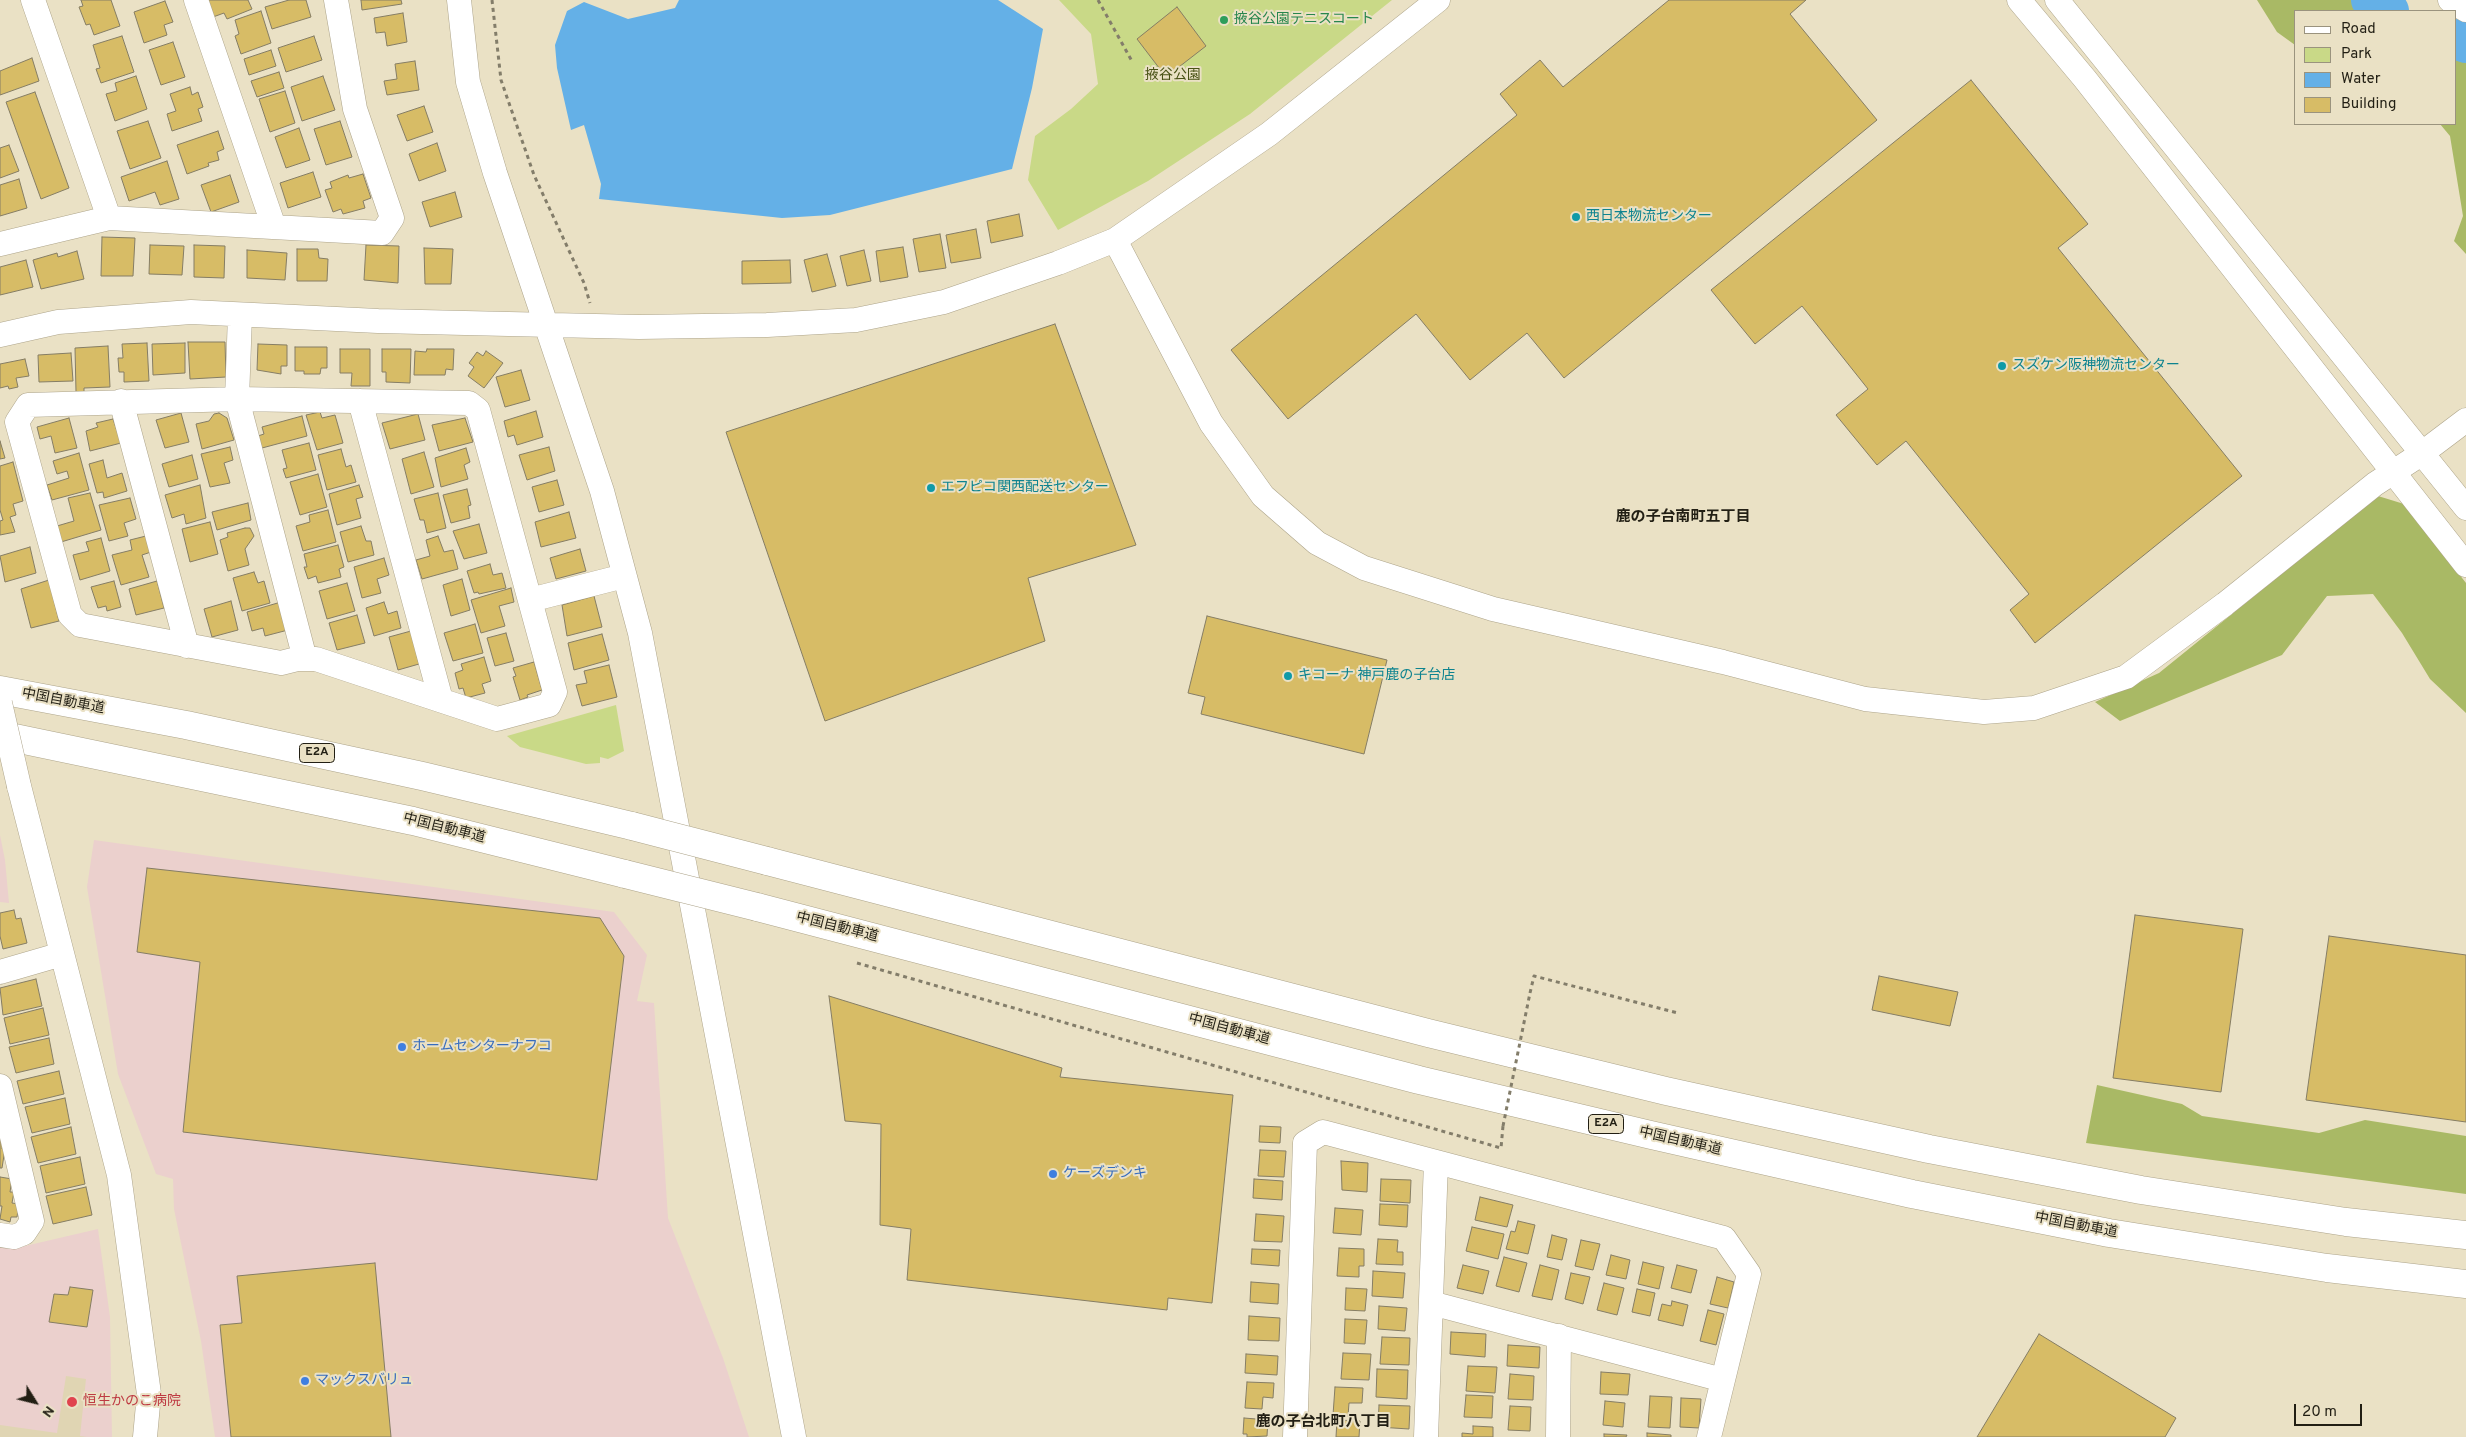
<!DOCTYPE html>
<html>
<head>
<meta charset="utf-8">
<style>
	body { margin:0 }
	#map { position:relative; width:2466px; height:1437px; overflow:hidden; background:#eae1c5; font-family:Overpass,sans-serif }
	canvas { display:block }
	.legend { position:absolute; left:2294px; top:10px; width:162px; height:115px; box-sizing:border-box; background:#eae1c5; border:1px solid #9a937e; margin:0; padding:6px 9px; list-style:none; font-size:15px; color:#221f14 }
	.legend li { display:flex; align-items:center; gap:10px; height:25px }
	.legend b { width:25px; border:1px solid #9a937e }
	.north { position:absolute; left:10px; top:1377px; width:50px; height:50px; -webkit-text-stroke:4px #eae1c5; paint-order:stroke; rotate:126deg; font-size:14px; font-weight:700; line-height:20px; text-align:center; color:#221f14 }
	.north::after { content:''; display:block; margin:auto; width:18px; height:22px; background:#221f14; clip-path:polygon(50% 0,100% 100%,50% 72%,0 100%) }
	.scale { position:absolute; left:2294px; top:1404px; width:68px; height:22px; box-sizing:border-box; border:2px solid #221f14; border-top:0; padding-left:6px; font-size:15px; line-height:18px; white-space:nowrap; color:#221f14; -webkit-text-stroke:4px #eae1c5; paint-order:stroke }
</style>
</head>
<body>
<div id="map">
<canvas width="2466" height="1437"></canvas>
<ul class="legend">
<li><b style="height:6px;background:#fff"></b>Road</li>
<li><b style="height:14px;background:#c9d987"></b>Park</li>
<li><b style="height:14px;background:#64b0e7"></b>Water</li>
<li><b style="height:14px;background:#d7bc66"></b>Building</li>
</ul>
<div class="north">N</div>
<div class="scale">20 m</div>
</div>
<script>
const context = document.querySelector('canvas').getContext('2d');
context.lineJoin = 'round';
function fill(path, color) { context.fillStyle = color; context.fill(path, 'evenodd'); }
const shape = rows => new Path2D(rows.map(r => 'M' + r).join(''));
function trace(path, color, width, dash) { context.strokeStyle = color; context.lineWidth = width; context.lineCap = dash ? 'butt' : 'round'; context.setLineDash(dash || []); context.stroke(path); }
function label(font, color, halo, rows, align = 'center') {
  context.font = font + ' Overpass,"Noto Sans JP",sans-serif'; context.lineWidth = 4; context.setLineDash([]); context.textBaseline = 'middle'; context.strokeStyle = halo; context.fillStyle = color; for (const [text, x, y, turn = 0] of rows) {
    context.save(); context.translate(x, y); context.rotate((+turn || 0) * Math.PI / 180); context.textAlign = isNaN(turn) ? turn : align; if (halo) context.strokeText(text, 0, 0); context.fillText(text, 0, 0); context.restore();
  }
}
fill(shape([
	[0,835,5,860,9,903,0,902],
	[94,840,614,912,647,955,637,1001,654,1003,668,1218,723,1358,749,1437,215,1437,201,1341,174,1209,173,1179,156,1174,118,1074,87,887],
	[98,1229,110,1317,112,1437,0,1437,0,1247,12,1249]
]), '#ebd0cd');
fill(shape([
	[66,1376,86,1379,80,1436,87,1437,0,1437,0,1425,57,1433]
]), '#e0d5b3');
fill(shape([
	[1059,0,1392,0,1250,114,1148,181,1058,230,1028,180,1035,136,1071,109,1098,84,1091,34],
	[616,705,624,751,608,759,600,757,600,763,586,764,520,747,507,736]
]), '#c9d987');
fill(shape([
	[2257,0,2351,0,2366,11,2295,11,2295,45,2277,32],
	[2455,50,2466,55,2466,254,2454,241,2463,216,2450,136,2440,124,2455,124],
	[2378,496,2404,504,2466,583,2466,713,2430,679,2402,633,2373,594,2327,596,2282,655,2120,721,2095,702,2159,673],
	[2097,1085,2182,1104,2202,1116,2319,1133,2365,1120,2466,1136,2466,1194,2086,1143]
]), '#a9b965');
fill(shape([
	[679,0,998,0,1043,29,1032,88,1012,169,830,215,782,218,599,199,601,184,584,125,571,130,557,68,555,45,567,11,584,2,628,19,675,8]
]), '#64b0e7');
trace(shape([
	[2371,0,2389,11],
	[2455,39,2466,43]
]), '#64b0e7', 40);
const building = shape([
	[81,0,111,0,120,26,94,35,90,24,86,25,79,7,83,6,81,0],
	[207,0,248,0,252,9,227,19,224,13,213,17,207,0],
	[289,0,306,0,311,17,272,29,265,7,289,0],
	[361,0,401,0,402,4,362,10,361,0],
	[1669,0,1806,0,1790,14,1877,120,1564,378,1527,333,1470,380,1416,314,1288,419,1231,350,1517,115,1500,94,1540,60,1563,87,1669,0],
	[165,1,173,22,164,25,167,35,144,43,134,12,165,1],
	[1177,7,1206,46,1166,77,1137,39,1177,7],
	[261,11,271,43,241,54,235,36,239,34,235,20,261,11],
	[403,13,407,42,387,46,385,32,376,33,374,18,403,13],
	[122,36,134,72,101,83,96,69,100,68,93,45,122,36],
	[314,36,322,60,286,72,278,48,314,36],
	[173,42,185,77,161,85,149,50,173,42],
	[271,50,276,66,249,75,244,59,271,50],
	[32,58,39,81,0,95,0,71,32,58],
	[415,61,419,90,387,95,384,81,397,79,395,64,415,61],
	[279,72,284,88,257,97,251,81,279,72],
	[136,76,147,109,115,121,106,94,117,91,115,83,136,76],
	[323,76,335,110,302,121,291,87,323,76],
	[1971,80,2088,224,2058,248,2242,476,2035,643,2010,610,2029,594,1906,441,1877,465,1836,415,1868,389,1802,306,1755,344,1711,290,1971,80],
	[190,87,192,95,198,92,203,107,198,109,202,121,172,131,167,114,176,111,170,94,190,87],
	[285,91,295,123,270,132,259,99,285,91],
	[35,92,69,188,41,199,6,102,35,92],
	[424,106,433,132,407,141,397,115,424,106],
	[148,121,161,158,130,169,117,131,148,121],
	[340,121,352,157,326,165,314,129,340,121],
	[299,128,310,160,286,168,275,137,299,128],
	[218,131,224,149,217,152,219,160,208,163,209,166,187,174,177,145,218,131],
	[437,143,446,171,419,181,409,154,437,143],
	[9,145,19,171,0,178,0,148,9,145],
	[167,161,179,199,160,205,155,192,129,201,121,177,167,161],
	[313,172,321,197,288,208,280,183,313,172],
	[363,174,371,198,363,201,365,208,343,214,341,209,333,212,325,190,332,188,330,182,348,175,349,178,363,174],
	[230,175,239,202,211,212,201,185,230,175],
	[19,179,27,208,0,216,0,185,19,179],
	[455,192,462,217,430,227,422,202,455,192],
	[1019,214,1023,236,991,243,987,221,1019,214],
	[976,229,981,258,951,263,946,235,976,229],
	[940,234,946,268,919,272,913,239,940,234],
	[102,237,135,238,133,276,101,276,102,237],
	[150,245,184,246,182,275,149,274,150,245],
	[194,245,225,246,224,278,194,277,194,245],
	[366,245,399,246,398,283,364,280,366,245],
	[903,247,908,277,880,282,876,251,903,247],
	[424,248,453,249,451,284,425,284,424,248],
	[297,249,318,249,319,258,328,259,327,281,297,281,297,249],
	[247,250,287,253,285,280,247,278,247,250],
	[864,250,871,281,847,286,840,256,864,250],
	[77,251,84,279,41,289,33,260,57,253,58,257,77,251],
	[827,254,836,286,812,292,804,260,827,254],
	[26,260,33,287,0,295,0,267,26,260],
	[790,260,791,283,742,284,742,261,790,260],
	[1055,324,1136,545,1028,578,1045,641,825,721,726,432,1055,324],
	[188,342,225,342,226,377,190,379,188,342],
	[147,343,149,381,124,382,124,372,119,372,118,358,123,358,122,344,147,343],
	[185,343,185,373,153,375,152,344,185,343],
	[258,344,287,345,287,366,281,366,281,374,257,370,258,344],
	[108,346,110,387,84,388,84,392,76,392,75,348,108,346],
	[295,347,327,347,327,368,321,368,320,374,304,374,304,371,295,371,295,347],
	[340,349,370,349,370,386,351,386,352,373,340,373,340,349],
	[382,349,411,349,410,383,386,382,386,372,382,372,382,349],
	[427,349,454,349,453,370,446,369,445,375,414,375,415,351,426,352,427,349],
	[486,351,503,363,484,388,468,376,474,367,469,363,477,352,483,356,486,351],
	[71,353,73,381,39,382,38,355,71,353],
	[25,359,29,376,16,378,18,387,9,389,8,386,0,388,0,364,25,359],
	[521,370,530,400,505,407,496,377,521,370],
	[536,411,543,437,517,445,514,435,508,437,504,421,536,411],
	[320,412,322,418,335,415,343,443,317,450,306,415,320,412],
	[181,413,189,442,165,448,156,420,181,413],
	[219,413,227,418,234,440,202,449,196,424,209,421,214,414,219,413],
	[418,414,425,440,390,449,382,423,418,414],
	[302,416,307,436,262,448,258,436,264,434,262,427,302,416],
	[69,418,77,448,55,453,51,436,40,439,37,427,69,418],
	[465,418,473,442,439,451,432,425,465,418],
	[113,419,121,443,90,451,86,431,98,427,96,423,113,419],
	[0,441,5,458,0,459,0,441],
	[309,443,316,470,286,478,283,469,287,468,282,450,309,443],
	[230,447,233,460,224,463,230,483,210,487,201,454,230,447],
	[549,447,555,471,527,480,519,455,549,447],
	[466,448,470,462,464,465,468,479,441,487,435,458,466,448],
	[341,449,346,467,351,465,356,482,327,490,318,455,341,449],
	[424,452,434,487,411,494,402,459,424,452],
	[79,453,89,490,52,500,47,485,69,478,67,471,57,474,53,461,79,453],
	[192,455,198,479,169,487,162,464,192,455],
	[103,460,107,478,122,473,127,491,104,498,103,492,97,493,89,464,103,460],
	[13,462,23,501,13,504,16,515,10,517,15,532,0,535,0,521,3,520,0,510,0,466,13,462],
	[318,474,327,507,300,515,290,482,318,474],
	[557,480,564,505,539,512,532,487,557,480],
	[200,485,206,518,186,524,184,514,172,518,165,495,200,485],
	[359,485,363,497,356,499,361,518,337,525,329,494,359,485],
	[467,489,471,505,468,506,470,518,451,523,443,495,467,489],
	[90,493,101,530,61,542,57,526,74,521,68,498,90,493],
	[438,493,446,528,427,533,424,520,420,520,414,499,438,493],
	[130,498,136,519,124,523,128,536,109,541,99,505,130,498],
	[248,503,251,520,217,530,212,512,248,503],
	[328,510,336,542,303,551,296,526,310,522,309,515,328,510],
	[569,512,576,538,541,547,535,522,569,512],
	[210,522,218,554,190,562,182,529,210,522],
	[479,524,487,553,464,559,453,531,479,524],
	[361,526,366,541,371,541,374,555,348,562,340,532,361,526],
	[245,528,250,528,254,536,245,549,249,565,228,571,220,540,228,537,227,533,245,528],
	[146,536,151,552,142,555,149,577,121,585,112,555,132,550,130,540,146,536],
	[438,536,444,552,453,550,458,569,422,579,416,560,430,556,426,540,438,536],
	[101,538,110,571,80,580,73,555,89,551,86,542,101,538],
	[338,545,344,567,339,569,341,577,318,583,316,576,308,579,304,567,307,567,304,554,338,545],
	[30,547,36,573,5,582,0,556,30,547],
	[580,549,586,571,556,579,550,558,580,549],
	[384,558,389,575,377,579,381,593,362,598,354,567,384,558],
	[490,564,493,575,502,573,506,588,479,594,478,592,474,593,467,571,490,564],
	[254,572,258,583,264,581,270,603,242,611,233,578,254,572],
	[462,579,470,610,451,616,443,585,462,579],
	[49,580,59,621,31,628,21,589,49,580],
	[114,581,121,607,107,611,106,606,98,608,91,587,114,581],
	[157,581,164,608,136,615,129,589,157,581],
	[347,583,355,611,327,619,319,591,347,583],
	[511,588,514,602,499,606,505,626,481,633,471,600,511,588],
	[594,596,602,627,567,636,562,605,594,596],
	[231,601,238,630,212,637,204,609,231,601],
	[281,602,288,630,265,636,263,628,252,631,247,612,281,602],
	[384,602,388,614,397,611,401,628,374,636,366,608,384,602],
	[357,615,365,643,337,650,329,623,357,615],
	[1207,616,1387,660,1364,754,1201,714,1205,697,1188,693,1207,616],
	[475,624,483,653,453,661,444,633,475,624],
	[411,631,419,664,398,670,389,637,411,631],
	[506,633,514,661,495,666,487,638,506,633],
	[602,634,609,660,574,670,568,643,602,634],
	[484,657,491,681,482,684,485,693,466,698,463,688,459,689,455,673,463,670,461,664,484,657],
	[534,662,542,690,527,695,528,697,520,700,513,677,516,676,513,668,534,662],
	[609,665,617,697,582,706,576,685,587,683,584,671,609,665],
	[147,868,600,918,624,956,597,1180,183,1132,200,962,137,952,147,868],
	[14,910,16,919,21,918,27,943,3,949,0,936,0,913,14,910],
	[2135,915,2243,929,2221,1092,2113,1078,2135,915],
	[2329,936,2466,955,2466,1122,2306,1100,2329,936],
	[1879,976,1958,992,1950,1026,1872,1010,1879,976],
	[36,979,42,1006,3,1015,0,988,36,979],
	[829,996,1062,1068,1060,1077,1233,1095,1212,1303,1168,1298,1167,1310,907,1280,911,1229,880,1225,881,1124,845,1121,829,996],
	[43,1008,49,1035,10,1044,4,1018,43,1008],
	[49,1038,54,1064,16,1073,9,1047,49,1038],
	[59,1071,64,1094,23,1104,17,1081,59,1071],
	[65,1098,70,1124,32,1133,25,1107,65,1098],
	[1260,1126,1281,1127,1280,1143,1259,1142,1260,1126],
	[71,1127,76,1154,38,1163,31,1137,71,1127],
	[0,1139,3,1140,2,1149,5,1149,2,1168,0,1168,0,1139],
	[1260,1150,1286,1151,1284,1177,1258,1176,1260,1150],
	[80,1157,85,1184,46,1193,40,1166,80,1157],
	[1341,1161,1368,1163,1367,1192,1342,1190,1341,1161],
	[0,1177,12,1179,10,1192,14,1192,12,1203,19,1204,17,1217,11,1217,10,1222,0,1219,2,1206,0,1206,0,1177],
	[1254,1179,1283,1181,1282,1200,1253,1198,1254,1179],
	[1381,1179,1411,1180,1410,1203,1380,1201,1381,1179],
	[86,1187,92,1215,53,1224,46,1196,86,1187],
	[1480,1197,1513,1205,1507,1227,1475,1220,1480,1197],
	[1380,1204,1408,1205,1407,1227,1379,1225,1380,1204],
	[1335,1208,1363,1210,1361,1235,1333,1233,1335,1208],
	[1256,1214,1284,1216,1282,1242,1254,1241,1256,1214],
	[1518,1221,1535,1225,1528,1254,1506,1249,1511,1231,1515,1232,1518,1221],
	[1472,1227,1504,1234,1498,1259,1466,1251,1472,1227],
	[1552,1235,1567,1239,1562,1260,1547,1257,1552,1235],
	[1378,1239,1398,1240,1397,1252,1403,1252,1403,1265,1376,1264,1378,1239],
	[1581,1240,1600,1244,1593,1270,1575,1266,1581,1240],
	[1339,1248,1364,1249,1364,1266,1359,1266,1359,1277,1337,1276,1339,1248],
	[1252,1249,1280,1250,1279,1266,1251,1264,1252,1249],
	[1611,1255,1630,1260,1626,1279,1606,1275,1611,1255],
	[1504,1257,1527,1263,1519,1292,1496,1286,1504,1257],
	[1643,1262,1664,1267,1659,1289,1638,1284,1643,1262],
	[375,1263,391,1437,231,1437,220,1325,242,1323,237,1276,375,1263],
	[1463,1265,1489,1271,1483,1294,1457,1288,1463,1265],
	[1540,1265,1559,1270,1552,1300,1532,1296,1540,1265],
	[1677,1265,1697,1270,1691,1293,1671,1288,1677,1265],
	[1373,1271,1405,1273,1403,1298,1372,1296,1373,1271],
	[1571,1273,1590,1277,1583,1304,1565,1299,1571,1273],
	[1717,1277,1734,1282,1728,1308,1710,1304,1717,1277],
	[1251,1282,1279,1284,1278,1304,1250,1302,1251,1282],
	[1604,1283,1624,1288,1617,1315,1597,1310,1604,1283],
	[70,1287,93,1290,87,1327,49,1322,54,1294,68,1295,70,1287],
	[1346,1288,1367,1289,1365,1311,1345,1310,1346,1288],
	[1637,1289,1655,1293,1650,1316,1632,1312,1637,1289],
	[1672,1301,1688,1305,1683,1326,1658,1320,1662,1304,1671,1306,1672,1301],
	[1379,1306,1407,1308,1405,1331,1378,1329,1379,1306],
	[1708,1310,1724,1314,1716,1345,1700,1341,1708,1310],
	[1249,1316,1280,1318,1279,1341,1248,1340,1249,1316],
	[1345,1319,1367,1320,1365,1344,1344,1343,1345,1319],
	[1451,1332,1486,1334,1485,1357,1450,1354,1451,1332],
	[2039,1334,2176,1418,2165,1437,1977,1437,2039,1334],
	[1382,1337,1410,1338,1409,1365,1380,1364,1382,1337],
	[1508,1345,1540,1347,1539,1368,1507,1366,1508,1345],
	[1343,1353,1371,1354,1369,1380,1341,1379,1343,1353],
	[1246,1354,1278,1356,1277,1375,1245,1373,1246,1354],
	[1468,1366,1497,1367,1495,1393,1466,1391,1468,1366],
	[1377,1369,1408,1370,1407,1399,1376,1397,1377,1369],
	[1601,1372,1630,1374,1628,1395,1600,1394,1601,1372],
	[1510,1374,1534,1376,1533,1400,1508,1399,1510,1374],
	[1247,1382,1274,1383,1273,1398,1263,1397,1262,1409,1245,1408,1247,1382],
	[1335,1387,1363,1388,1362,1403,1349,1403,1348,1416,1333,1415,1335,1387],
	[1466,1395,1493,1396,1492,1418,1464,1417,1466,1395],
	[1650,1396,1672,1397,1670,1428,1648,1427,1650,1396],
	[1681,1398,1701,1399,1699,1428,1680,1427,1681,1398],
	[1605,1401,1625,1403,1623,1427,1603,1425,1605,1401],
	[1379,1405,1410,1406,1409,1429,1378,1427,1379,1405],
	[1510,1406,1531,1407,1530,1431,1508,1430,1510,1406],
	[1244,1418,1268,1420,1267,1436,1247,1437,1247,1434,1243,1434,1244,1418],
	[1337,1420,1360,1421,1359,1437,1336,1437,1337,1420],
	[1473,1426,1493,1427,1493,1437,1462,1437,1462,1433,1473,1434,1473,1426],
	[1647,1433,1671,1435,1671,1437,1647,1437,1647,1433],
	[1604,1434,1627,1435,1626,1437,1604,1437,1604,1434]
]);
fill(building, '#d7bc66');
trace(building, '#857d64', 1);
const minor = shape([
	[33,0,109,218],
	[196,0,274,227],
	[459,0,468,82,495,173,602,491,640,633,794,1437],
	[2019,0,2085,79,2466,565],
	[2057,0,2466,508],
	[2450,0,2466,10],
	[1115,240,1211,423,1263,496,1317,543,1364,568,1493,609,1723,662,1865,699,1984,712,2034,708,2126,677,2225,604,2375,484,2421,454,2466,420],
	[0,244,109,218,382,233,392,218,355,109,336,0],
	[240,315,237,399,469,403,478,410,555,692,549,705,497,719,316,659,297,659,281,663,80,625,70,615,17,422,28,405,237,399,305,659],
	[0,335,58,322,191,312,378,321,639,327,767,325,856,320,944,302,1058,263,1115,240,1269,134,1438,0],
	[121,401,187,646],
	[360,401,441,700],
	[530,600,624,576],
	[19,786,119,1175,149,1394,145,1437],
	[0,972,62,954],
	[0,1086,32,1221,24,1233,14,1237,0,1235],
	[1431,1303,1723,1380],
	[1295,1437,1305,1143,1323,1132,1724,1238,1749,1274,1709,1437],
	[1426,1437,1436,1162],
	[1558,1437,1559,1336]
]);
const highway = shape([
	[0,690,186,725,422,776,632,826],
	[0,735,413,821,625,874],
	[767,861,1428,1033,1666,1091,1929,1149,2141,1190,2346,1222,2466,1235],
	[757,907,1419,1080,1651,1135,1912,1194,2109,1233,2327,1268,2466,1284]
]);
trace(minor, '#ada48a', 25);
trace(highway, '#ada48a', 29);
trace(shape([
	[492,0,501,80,534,175,584,283,590,303],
	[1098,0,1133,63],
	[857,963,1501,1148,1503,1126],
	[1530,993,1534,976,1678,1013]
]), '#837d6a', 3, [4, 4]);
trace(minor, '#fff', 24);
trace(highway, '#fff', 28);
const minorBridge = shape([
	[0,703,19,786]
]);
const highwayBridge = shape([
	[632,826,767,861],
	[625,874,757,907]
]);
trace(minorBridge, '#ada48a', 25, []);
trace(highwayBridge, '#ada48a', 29, []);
trace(shape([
	[1503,1126,1530,993]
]), '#837d6a', 3, [4, 4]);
trace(minorBridge, '#fff', 24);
trace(highwayBridge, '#fff', 28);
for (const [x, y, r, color] of [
	[1224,20,5,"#2e9e5b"],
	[1576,217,5,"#0f9aa8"],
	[2002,366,5,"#0f9aa8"],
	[931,488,5,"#0f9aa8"],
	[1288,676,5,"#0f9aa8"],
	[402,1047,5,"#3f7fe0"],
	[1053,1174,5,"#3f7fe0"],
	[305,1381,5,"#3f7fe0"],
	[72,1402,6,"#e0444e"]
]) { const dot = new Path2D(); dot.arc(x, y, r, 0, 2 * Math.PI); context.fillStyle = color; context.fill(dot); trace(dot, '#eae1c5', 2); }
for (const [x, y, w] of [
	[317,753,35],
	[1606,1124,35]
]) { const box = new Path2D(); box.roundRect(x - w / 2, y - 9.5, w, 19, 4); context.fillStyle = '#eae1c5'; context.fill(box); trace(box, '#221f14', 1); }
label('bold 12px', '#221f14', null, [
	["E2A",317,753],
	["E2A",1606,1124]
]);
label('14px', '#27864d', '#eae1c5', [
	["掖谷公園テニスコート",1234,20]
], 'left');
label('14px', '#495215', '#eae1c5', [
	["掖谷公園",1173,76]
]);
label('14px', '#0d838f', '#eae1c5', [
	["西日本物流センター",1586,217],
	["スズケン阪神物流センター",2012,366],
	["エフピコ関西配送センター",941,488],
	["キコーナ 神戸鹿の子台店",1298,676]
], 'left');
label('14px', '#221f14', '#eae1c5', [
	["中国自動車道",63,702,11],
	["中国自動車道",444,829,14],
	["中国自動車道",837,928,14],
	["中国自動車道",1229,1030,15],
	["中国自動車道",1680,1142,13],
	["中国自動車道",2076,1226,11]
]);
label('14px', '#366cbe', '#eae1c5', [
	["ホームセンターナフコ",412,1047],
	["ケーズデンキ",1063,1174],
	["マックスバリュ",315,1381]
], 'left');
label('14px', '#be3a42', '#eae1c5', [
	["恒生かのこ病院",83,1402]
], 'left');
label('bold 15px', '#221f14', '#eae1c5', [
	["鹿の子台南町五丁目",1683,518],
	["鹿の子台北町八丁目",1323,1423]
]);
</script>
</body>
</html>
